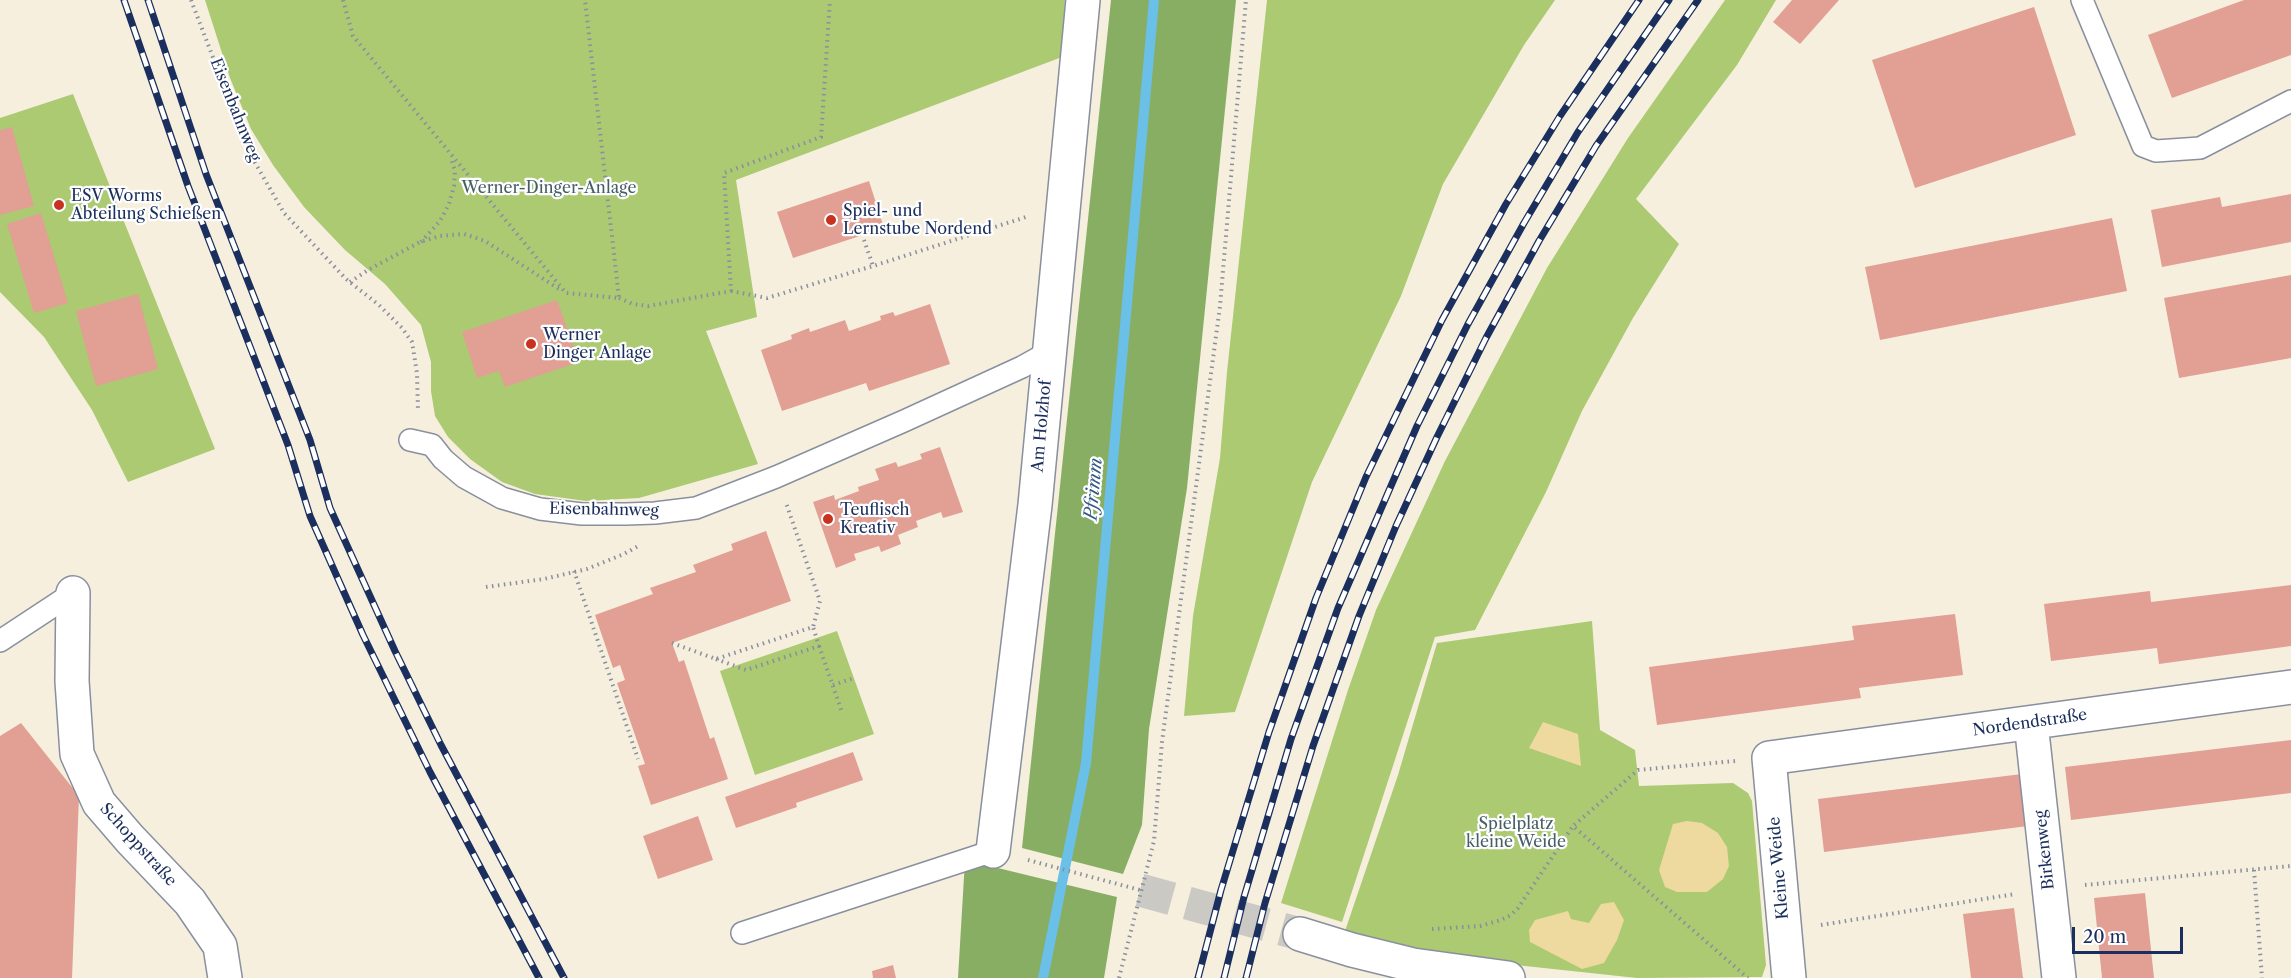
<!DOCTYPE html>
<html>
<head>
<meta charset="utf-8">
<style>
	body { margin:0 }
	#map { position:relative; width:2291px; height:978px; overflow:hidden; background:#f6efde; font-family:"Libre Caslon Text",serif }
	canvas { display:block }
	.scale { position:absolute; left:2072px; top:927px; width:111px; height:27px; box-sizing:border-box; border:3px solid #1b2f5e; border-top:0; padding-left:8px; font-size:18px; line-height:21px; white-space:nowrap; color:#1b2f5e; -webkit-text-stroke:4px #fff; paint-order:stroke }
</style>
</head>
<body>
<div id="map">
<canvas width="2291" height="978"></canvas>
<div class="scale">20 m</div>
</div>
<script>
const context = document.querySelector('canvas').getContext('2d');
context.lineJoin = 'round';
function fill(path, color) { context.fillStyle = color; context.fill(path, 'evenodd'); }
const shape = rows => new Path2D(rows.map(r => 'M' + r).join(''));
function trace(path, color, width, dash) { context.strokeStyle = color; context.lineWidth = width; context.lineCap = dash ? 'butt' : 'round'; context.setLineDash(dash || []); context.stroke(path); }
function label(font, color, halo, rows, align = 'center') {
  context.font = font + ' "Libre Caslon Text",serif'; context.lineWidth = 4.5; context.setLineDash([]); context.textBaseline = 'middle'; context.strokeStyle = halo; context.fillStyle = color; for (const [text, x, y, turn = 0] of rows) {
    context.save(); context.translate(x, y); context.rotate((+turn || 0) * Math.PI / 180); context.textAlign = isNaN(turn) ? turn : align; if (halo) context.strokeText(text, 0, 0); context.fillText(text, 0, 0); context.restore();
  }
}
fill(shape([
	[205,0,1065,0,1062,57,736,180,757,317,706,331,758,464,639,498,586,501,535,494,502,482,470,459,448,437,435,416,431,391,431,362,421,325,385,284,345,250,304,207,273,165,251,129,230,78],
	[1267,0,1555,0,1524,45,1443,184,1401,296,1312,482,1235,712,1184,716,1193,616,1220,458,1227,372],
	[1725,0,1776,0,1737,65,1636,199,1679,244,1633,318,1582,411,1546,492,1475,630,1435,637,1342,922,1281,903,1348,690,1376,610,1445,461,1547,268,1628,138],
	[73,94,215,449,128,482,92,410,44,337,0,292,0,118],
	[1592,621,1600,730,1635,750,1639,786,1733,783,1748,793,1752,801,1766,965,1762,977,1637,978,1404,953,1344,934,1398,775,1437,643],
	[837,631,874,734,755,775,720,671]
]), '#abca72');
fill(shape([
	[1111,0,1236,0,1187,488,1149,729,1142,825,1123,874,1022,848],
	[965,860,1117,897,1104,978,958,978]
]), '#88ae64');
fill(shape([
	[1543,722,1578,734,1581,766,1529,748],
	[1687,821,1702,823,1718,833,1727,847,1729,866,1723,879,1707,892,1677,892,1665,887,1659,870,1673,824],
	[1614,902,1624,920,1617,940,1604,963,1582,969,1530,942,1529,930,1535,920,1568,911,1571,919,1589,923,1601,904]
]), '#eeda9e');
trace(shape([
	[1043,978,1086,763,1154,0]
]), '#6bc0e8', 10);
fill(shape([
	[1792,0,1839,0,1800,44,1773,22],
	[2244,0,2291,0,2291,55,2172,98,2148,35],
	[2034,7,2076,135,1915,188,1872,60],
	[12,127,34,206,0,215,0,130],
	[869,181,884,228,793,258,777,212],
	[2291,194,2291,242,2162,267,2151,210,2220,197,2222,207],
	[41,213,68,303,34,313,7,224],
	[2112,218,2127,291,1880,340,1865,267],
	[2291,275,2291,358,2179,378,2164,298],
	[138,294,158,369,96,386,76,311],
	[557,300,579,362,505,387,499,371,477,378,462,332],
	[930,304,950,364,869,391,866,383,782,411,761,350,792,339,791,335,809,328,810,332,845,320,849,331,881,320,880,316,893,312,895,316],
	[940,447,963,512,943,518,941,512,916,521,918,527,898,535,901,544,881,552,879,546,854,554,856,560,836,568,813,502,834,495,835,500,859,491,858,487,879,480,875,469,896,462,898,467,922,459,920,454],
	[766,531,791,601,672,643,679,662,684,660,710,739,714,737,728,779,651,805,638,766,645,764,617,683,625,680,620,665,613,668,595,615,653,594,650,588,696,572,693,565,733,550,731,544],
	[2291,585,2291,646,2159,664,2157,648,2051,661,2044,604,2150,591,2151,602],
	[1955,614,1963,675,1859,688,1861,698,1657,725,1649,667,1854,640,1852,626],
	[21,723,79,796,72,978,0,978,0,736],
	[2291,740,2291,793,2071,820,2065,767],
	[853,752,863,780,796,803,797,807,736,828,725,797],
	[2022,774,2028,826,1824,852,1818,799],
	[698,816,713,860,658,879,643,836],
	[2145,893,2154,978,2102,978,2094,898],
	[2014,908,2023,978,1971,978,1963,914],
	[893,965,896,978,873,978,872,971]
]), '#e29f93');
trace(shape([
	[1140,890,1300,934]
]), '#cac9c4', 33, [33, 16]);
const service = shape([
	[2082,0,2143,146,2156,151,2200,148,2291,101],
	[410,440,432,445,443,459,464,477,502,498,540,509,582,514,626,514,655,513,696,508,776,477,904,421,1022,367,1049,352],
	[0,641,73,593],
	[742,933,993,851]
]);
const minor = shape([
	[73,593,72,681,77,754,99,803,130,839,190,902,220,946,225,978],
	[2031,723,2059,978],
	[993,851,1035,505,1083,0],
	[1300,934,1352,950,1413,965,1508,978],
	[1789,978,1769,758,2291,687]
]);
trace(service, '#888f9e', 24);
trace(minor, '#888f9e', 36);
trace(shape([
	[191,0,250,154,284,213,346,279,379,305,402,328,412,342,417,373,418,411],
	[343,0,353,36,566,293,619,298,585,0],
	[864,240,873,266,1026,217],
	[421,242,440,221,449,204,454,186,455,171,451,158],
	[350,282,368,270,420,242,440,236,464,234,485,241,562,291],
	[731,291,767,298,873,266],
	[619,298,633,304,648,306,731,291,724,173,821,137,830,0],
	[574,571,638,759],
	[486,587,544,579,587,569,624,554,640,545],
	[672,643,716,659,813,627,820,601,786,503],
	[819,646,842,712],
	[716,659,746,670,819,646,813,627],
	[833,685,854,678],
	[1735,761,1638,770,1573,826,1748,978],
	[1028,860,1140,890],
	[2254,870,2262,978],
	[2085,885,2291,866],
	[1821,925,2015,894],
	[1432,929,1480,926,1501,920,1511,915,1518,908,1573,826],
	[1119,978,1154,841,1162,742,1220,306,1246,0]
]), '#888f9e', 4, [1.5, 4.5]);
trace(service, '#fff', 21);
trace(minor, '#fff', 33);
const rail = shape([
	[124,0,188,186,288,445,310,516,363,635,430,772,539,978],
	[148,0,206,174,310,440,330,508,395,651,441,745,564,978],
	[1198,978,1221,890,1269,732,1316,598,1366,477,1442,320,1506,204,1560,116,1639,0],
	[1224,978,1244,897,1291,739,1338,608,1417,426,1468,324,1524,223,1578,132,1669,0],
	[1246,978,1265,903,1313,746,1359,616,1396,526,1437,437,1486,338,1539,241,1596,146,1698,0]
]);
trace(rail, '#1b2f5e', 7);
trace(rail, '#fff', 4.5, [14]);
for (const [x, y, r, color] of [
	[59,205,6,"#c8321e"],
	[831,220,6,"#c8321e"],
	[531,344,6,"#c8321e"],
	[828,519,6,"#c8321e"]
]) { const dot = new Path2D(); dot.arc(x, y, r, 0, 2 * Math.PI); context.fillStyle = color; context.fill(dot); trace(dot, '#fff', 2); }
label('16px', '#1b2f5e', '#fff', [
	["Eisenbahnweg",235,110,68],
	["Am Holzhof",1042,426,-85],
	["Eisenbahnweg",604,510,1],
	["Nordendstraße",2030,723,-8],
	["Schoppstraße",138,845,48],
	["Birkenweg",2045,850,-96],
	["Kleine Weide",1779,868,-95]
]);
label('16px', '#465e64', '#fff', [
	["Werner-Dinger-Anlage",549,188],
	["Spielplatz",1516,824],
	["kleine Weide",1516,842]
]);
label('16px', '#1b2f5e', '#fff', [
	["ESV Worms",71,196],
	["Abteilung Schießen",71,214],
	["Spiel- und",843,211],
	["Lernstube Nordend",843,229],
	["Werner",543,335],
	["Dinger Anlage",543,353],
	["Teuflisch",840,510],
	["Kreativ",840,528]
], 'left');
label('italic 18px', '#335a87', '#fff', [
	["Pfrimm",1094,489,-85]
]);
</script>
</body>
</html>
